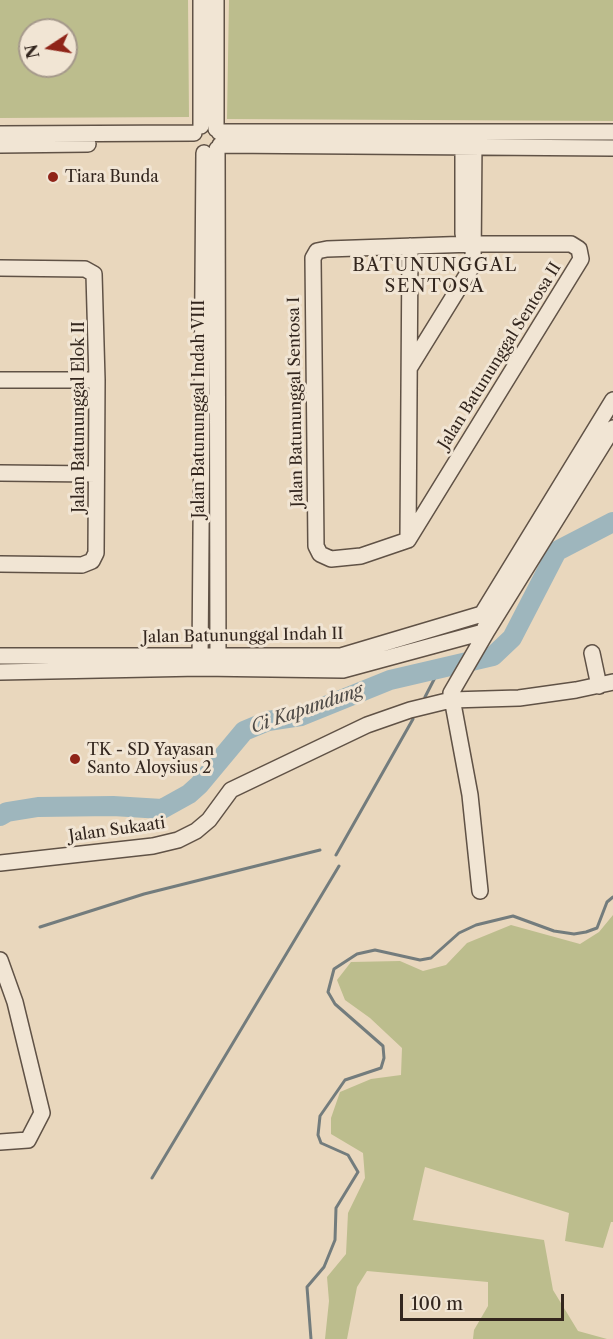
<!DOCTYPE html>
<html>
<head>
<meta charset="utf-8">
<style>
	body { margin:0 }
	#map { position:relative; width:613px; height:1339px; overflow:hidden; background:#e9d7bd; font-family:"Libre Caslon Text",serif }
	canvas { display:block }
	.north { position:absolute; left:18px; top:18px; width:60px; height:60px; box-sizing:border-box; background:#f1e5d4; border:2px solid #a5998b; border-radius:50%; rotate:258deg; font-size:16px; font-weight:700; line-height:24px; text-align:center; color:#33261e }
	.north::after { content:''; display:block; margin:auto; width:21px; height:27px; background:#8f2418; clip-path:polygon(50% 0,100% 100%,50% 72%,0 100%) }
	.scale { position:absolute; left:400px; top:1294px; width:164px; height:27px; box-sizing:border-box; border:3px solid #33261e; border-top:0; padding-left:8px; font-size:18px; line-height:21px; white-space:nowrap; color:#33261e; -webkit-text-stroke:4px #f1e5d4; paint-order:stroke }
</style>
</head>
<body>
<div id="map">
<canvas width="613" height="1339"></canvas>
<div class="north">N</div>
<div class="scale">100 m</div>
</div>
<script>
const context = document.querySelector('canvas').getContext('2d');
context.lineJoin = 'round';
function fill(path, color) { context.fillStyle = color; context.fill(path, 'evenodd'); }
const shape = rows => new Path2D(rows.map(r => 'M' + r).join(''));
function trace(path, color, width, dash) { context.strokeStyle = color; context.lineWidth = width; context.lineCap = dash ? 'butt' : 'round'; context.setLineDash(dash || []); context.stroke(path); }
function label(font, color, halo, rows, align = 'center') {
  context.font = font + ' "Libre Caslon Text",serif'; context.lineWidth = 6; context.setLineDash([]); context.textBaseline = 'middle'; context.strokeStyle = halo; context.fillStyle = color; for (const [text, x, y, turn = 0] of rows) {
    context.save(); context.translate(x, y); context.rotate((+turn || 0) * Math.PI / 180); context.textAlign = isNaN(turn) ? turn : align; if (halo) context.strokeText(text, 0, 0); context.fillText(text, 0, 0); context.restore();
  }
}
fill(shape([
	[0,0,188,0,189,117,0,118],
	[30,30,66,30,66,66,30,66],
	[229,0,613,0,613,121,227,119],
	[613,915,613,1222,611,1222,603,1248,565,1241,569,1213,425,1167,413,1220,544,1240,553,1290,578,1331,607,1339,473,1339,474,1330,488,1306,488,1282,367,1271,357,1287,347,1339,325,1339,329,1301,327,1277,346,1254,348,1213,365,1178,363,1153,331,1134,331,1118,340,1092,371,1079,401,1075,402,1048,370,1018,345,1000,337,980,351,962,400,961,423,971,446,965,467,943,511,925,580,944,599,932]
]), '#bcbd8d');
trace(shape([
	[425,697,441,666],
	[336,855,413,719],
	[40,927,144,894,320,850],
	[152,1178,339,866],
	[311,1339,307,1287,324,1267,335,1240,336,1208,358,1172,348,1155,321,1143,318,1135,320,1116,345,1080,381,1068,384,1058,383,1046,335,1004,328,992,334,969,357,954,375,950,420,960,431,958,459,933,476,925,513,916,554,931,574,934,586,932,597,928,607,902,613,897]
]), '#737c7d', 3);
trace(shape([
	[0,816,7,812,38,807,113,806,162,809,189,794,199,785,244,731,268,721,301,716,390,680,493,656,512,638,557,551,613,522]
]), '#9eb6bd', 20);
const minor = shape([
	[201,0,201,126],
	[216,0,216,129],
	[219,132,613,132],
	[0,134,194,133],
	[463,138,463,234],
	[0,145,88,144],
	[220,145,613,148],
	[217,149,218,665],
	[473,244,571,244,579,249,581,259,408,540,361,556,331,559,320,554,316,546,313,258,317,251,327,249,473,244],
	[0,268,85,269,94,274,97,380,96,553,92,561,82,565,0,564],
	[410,367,473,265,474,139],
	[0,380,97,380],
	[0,473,96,474],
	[408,540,410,246],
	[592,653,599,686],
	[0,656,341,656,482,614,613,400],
	[200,663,204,153],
	[0,672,200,668,343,670,487,631,613,428],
	[0,863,153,846,178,840,196,831,209,820,231,790,367,725,410,710,451,700,519,698,576,690,613,682],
	[480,891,470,795,451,693,487,631,485,627],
	[0,960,15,1002,42,1113,28,1140,0,1142]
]);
trace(minor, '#605246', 18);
trace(minor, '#f1e5d4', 15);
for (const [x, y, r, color] of [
	[53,177,6,"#8f2418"],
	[75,759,6,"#8f2418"]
]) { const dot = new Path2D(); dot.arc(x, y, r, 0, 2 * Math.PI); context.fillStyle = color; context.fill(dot); trace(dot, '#f1e5d4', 2); }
label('16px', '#33261e', '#f1e5d4', [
	["Tiara Bunda",65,177],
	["TK - SD Yayasan",87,750],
	["Santo Aloysius 2",87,768]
], 'left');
label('16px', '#33261e', '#f1e5d4', [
	["Jalan Batununggal Sentosa II",500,356,-58],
	["Jalan Batununggal Sentosa I",296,402,-91],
	["Jalan Batununggal Indah VIII",199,409,-90],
	["Jalan Batununggal Elok II",79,417,-90],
	["Jalan Batununggal Indah II",243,636,-1],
	["Jalan Sukaati",117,830,-8]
]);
context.letterSpacing = '1.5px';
label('18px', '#33261e', '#f1e5d4', [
	["BATUNUNGGAL",435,266],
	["SENTOSA",435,287]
]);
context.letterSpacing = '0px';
label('italic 18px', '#4e4a46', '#f1e5d4', [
	["Ci Kapundung",307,709,-19]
]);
</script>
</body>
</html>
